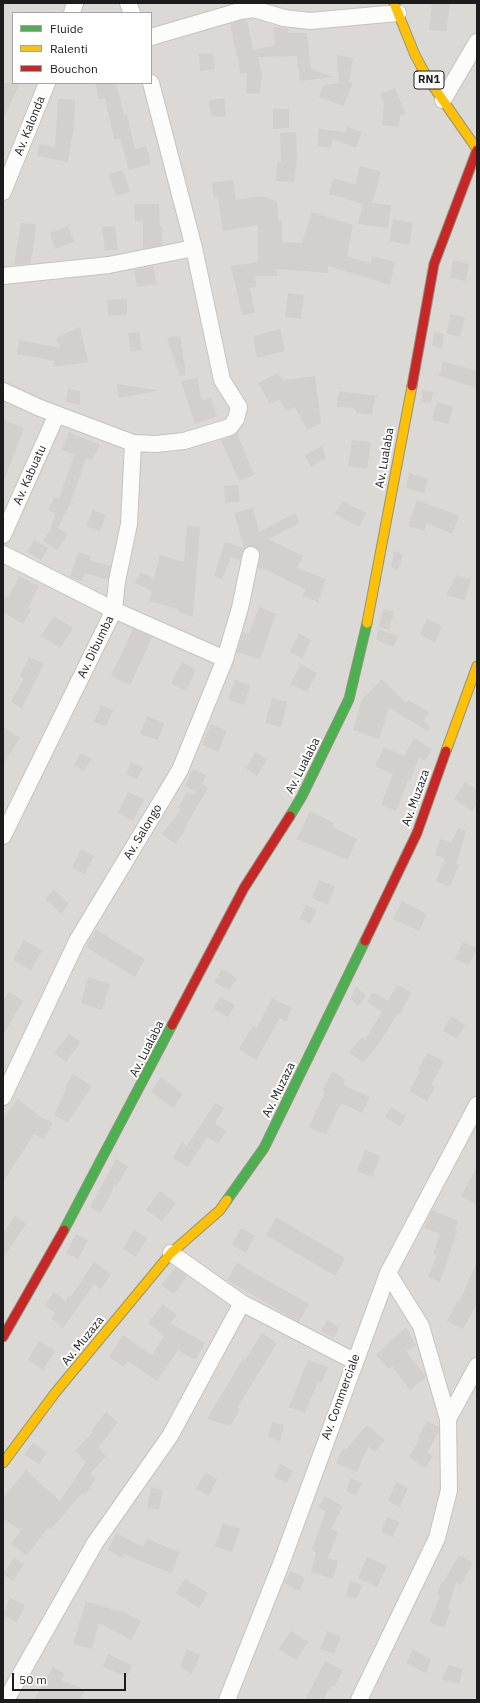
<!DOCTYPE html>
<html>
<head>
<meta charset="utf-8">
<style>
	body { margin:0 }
	#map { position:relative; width:480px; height:1703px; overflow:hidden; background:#ebeae5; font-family:"IBM Plex Sans",sans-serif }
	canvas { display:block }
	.frame { position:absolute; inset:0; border:4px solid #1c1c1c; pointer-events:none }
	.legend { position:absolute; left:12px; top:12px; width:140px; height:72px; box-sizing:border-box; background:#fff; border:1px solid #a4a4a4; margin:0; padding:5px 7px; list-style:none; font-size:12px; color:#1c1c1c }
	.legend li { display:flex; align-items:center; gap:8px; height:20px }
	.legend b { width:20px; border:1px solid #a4a4a4 }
	.scale { position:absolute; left:12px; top:1673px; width:114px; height:18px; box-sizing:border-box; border:2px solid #1c1c1c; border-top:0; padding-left:5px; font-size:12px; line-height:14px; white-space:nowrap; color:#1c1c1c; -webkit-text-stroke:3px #fff; paint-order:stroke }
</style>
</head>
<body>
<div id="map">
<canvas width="480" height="1703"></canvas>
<div class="frame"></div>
<ul class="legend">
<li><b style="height:5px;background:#4caf50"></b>Fluide</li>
<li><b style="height:5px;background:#ffc107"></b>Ralenti</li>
<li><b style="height:5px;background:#c62828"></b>Bouchon</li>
</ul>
<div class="scale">50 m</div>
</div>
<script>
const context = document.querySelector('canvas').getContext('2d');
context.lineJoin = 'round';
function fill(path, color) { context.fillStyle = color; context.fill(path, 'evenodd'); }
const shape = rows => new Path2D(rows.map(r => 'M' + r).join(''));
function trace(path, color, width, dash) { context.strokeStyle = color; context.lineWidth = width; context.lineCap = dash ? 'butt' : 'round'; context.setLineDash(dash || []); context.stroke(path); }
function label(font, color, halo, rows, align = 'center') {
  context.font = font + ' "IBM Plex Sans",sans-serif'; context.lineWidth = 4; context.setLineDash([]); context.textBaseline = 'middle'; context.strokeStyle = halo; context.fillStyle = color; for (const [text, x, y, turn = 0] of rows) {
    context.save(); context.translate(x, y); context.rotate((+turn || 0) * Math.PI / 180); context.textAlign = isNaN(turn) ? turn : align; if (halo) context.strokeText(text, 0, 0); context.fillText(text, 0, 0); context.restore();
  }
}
fill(shape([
	[3,3,477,3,477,1700,3,1700],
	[13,13,151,13,151,83,13,83]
]), '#dad9d6');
fill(shape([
	[432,3,450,3,446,31,429,30],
	[242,20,247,20,253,50,275,45,273,27,288,28,288,33,307,33,311,69,333,77,300,81,297,56,258,57,262,75,260,94,246,93,247,73,241,74,230,24],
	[213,53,215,69,200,71,199,54],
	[337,55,353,58,349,82,353,82,344,106,319,97,323,85,339,83],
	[3,83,20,83,3,119],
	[95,83,116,83,124,115,127,114,135,149,146,146,151,164,129,170,120,138,114,140,105,98,99,100],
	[395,88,406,115,400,115,399,127,382,125,384,102,380,94],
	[224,98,226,116,211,117,209,100],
	[58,99,75,100,74,126,68,162,37,156,39,144,55,147],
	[273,109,289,109,289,128,273,129],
	[347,127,362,132,356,148,332,139,331,148,318,146,318,129,346,132],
	[296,132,297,157,294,182,276,181,277,162,281,162,280,133],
	[360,166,381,172,372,203,391,205,388,228,358,224,363,204,329,194,333,178,355,184],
	[123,170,130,192,116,196,109,174],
	[233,180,236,200,261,196,277,201,278,220,282,220,282,242,302,243,312,212,353,225,347,256,370,263,372,256,395,262,390,285,328,266,328,273,277,269,277,276,255,276,256,287,250,288,255,313,242,315,231,266,258,262,258,225,223,231,218,198,214,199,212,183],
	[134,204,159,204,160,226,162,226,162,245,143,249,143,221,135,221],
	[393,219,413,223,409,245,389,241],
	[21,223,36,224,34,245,30,264,14,265],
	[68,226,74,242,55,249,50,233],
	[115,226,118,250,105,251,102,227],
	[453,260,469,264,466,281,450,278],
	[153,266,157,284,137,287,134,270],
	[288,293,304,295,301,319,285,317],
	[127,299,127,315,108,316,107,300],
	[451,314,465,318,460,337,446,333],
	[80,327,88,362,53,367,55,361,17,354,19,340,60,348,56,338],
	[280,329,285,351,257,358,253,336],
	[139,332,142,350,131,352,128,333],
	[434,332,444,334,442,348,432,346],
	[180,336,186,375,180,376,167,338],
	[443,361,477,371,477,388,439,376],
	[278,373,282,380,315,376,321,423,307,430,295,407,286,411,280,399,270,404,258,383],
	[197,378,202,401,211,398,217,416,195,424,181,381],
	[117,384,156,390,156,391,119,398],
	[68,389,80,391,80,405,66,402],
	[423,390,433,392,431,403,421,402],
	[339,391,378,396,375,398,372,415,356,413,356,410,353,408,337,407],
	[437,402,453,407,449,424,432,420],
	[3,420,24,428,4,480,3,480],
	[69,432,100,445,92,460,86,458,71,502,58,528,68,534,57,550,43,541,50,530,55,514,48,510,54,497,59,499,74,455,62,450],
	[237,433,254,475,239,481,221,440],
	[352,440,371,442,367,469,348,466],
	[322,446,326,458,311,467,305,455],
	[409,473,428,479,424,493,406,488],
	[238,485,240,502,225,503,224,486],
	[417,500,459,516,452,534,427,523,424,531,408,526],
	[343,501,366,513,359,527,335,514],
	[253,508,259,532,295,513,300,523,268,539,303,556,297,568,326,579,318,602,303,596,305,589,266,570,258,568,260,552,253,546,244,548,240,560,231,557,222,579,214,576,225,542,244,548,234,513],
	[92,510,106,515,100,531,87,526],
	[187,526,200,527,193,617,179,612,180,610,149,601,152,591,135,583,140,572,154,578,160,555,184,562],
	[34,540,48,548,41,560,27,552],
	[394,551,403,554,398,570,391,567],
	[78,552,91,556,89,560,111,566,108,580,85,573,82,581,70,577],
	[456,575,471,579,465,600,446,595],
	[19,576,39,586,28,608,31,610,23,624,3,612,3,603,7,596,9,597],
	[259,607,276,614,260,659,237,652,243,632,249,634],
	[383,609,394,612,389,630,379,627],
	[54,616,73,628,60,648,41,636],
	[427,619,442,626,435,642,420,635],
	[133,629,152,637,130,685,111,676],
	[378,629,398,636,394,647,376,640],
	[299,633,311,640,302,658,290,652],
	[29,657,44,664,22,708,11,702,24,678,20,676],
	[182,662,196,669,186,691,171,684],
	[301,664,317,673,307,692,290,684],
	[382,679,406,703,408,700,429,712,424,721,430,728,428,731,389,708,379,739,353,730,362,699],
	[235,680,250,685,244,705,228,700],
	[272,698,287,702,281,727,265,723],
	[101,705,113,710,106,727,94,722],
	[147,716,164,723,158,740,140,734],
	[211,724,227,731,218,752,202,745],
	[3,727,20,738,3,765],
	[414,738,432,749,425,761,419,757,410,781,408,780,396,811,381,805,393,774,375,766,384,747,404,756],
	[255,752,267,759,257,776,246,769],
	[81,753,92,759,84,771,74,765],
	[131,762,143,767,137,779,126,774],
	[193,769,206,775,202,784,208,788,184,829,186,830,175,844,162,834,181,810,178,808,187,792,193,795,196,792,185,786],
	[465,782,477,790,477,804,472,811,454,799],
	[128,792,144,799,133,821,118,813],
	[310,811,334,823,332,827,357,839,348,860,297,839],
	[458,828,466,831,456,864,459,865,450,887,436,881,445,858,435,855,440,839,452,842],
	[81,849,94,856,85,874,72,868],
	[319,880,335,886,328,905,312,898],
	[54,890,69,904,61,914,45,899],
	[402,901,427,914,419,931,393,919],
	[306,905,317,910,310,924,300,918],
	[96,930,145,959,135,977,86,947],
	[24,940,42,950,31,971,13,960],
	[463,942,477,948,469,965,455,959],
	[222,969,237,978,229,990,214,982],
	[88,977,110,984,102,1010,81,1003],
	[397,985,411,992,400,1014,398,1013,375,1049,363,1063,349,1052,362,1037,365,1040,382,1012,367,1002,373,992,388,1001],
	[356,987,366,996,358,1006,350,999],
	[9,992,23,1001,3,1035,3,1001],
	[220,997,235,1005,228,1017,213,1009],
	[272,998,292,1008,286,1021,280,1018,256,1060,239,1049,253,1026,257,1028],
	[451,1016,465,1025,457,1039,443,1031],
	[69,1034,81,1042,66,1062,54,1053],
	[427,1053,444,1061,431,1085,435,1087,427,1101,409,1091,420,1071,418,1070],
	[332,1072,346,1080,343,1085,370,1097,362,1113,341,1103,326,1135,309,1127,325,1092,322,1090],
	[73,1074,92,1086,68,1122,54,1115,66,1089,65,1088],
	[161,1077,183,1094,173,1108,151,1092],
	[18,1099,39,1116,53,1123,44,1139,34,1134,3,1182,3,1118],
	[215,1103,224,1108,215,1123,226,1131,218,1144,207,1137,188,1167,173,1158,182,1142,187,1146],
	[391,1107,406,1116,400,1126,385,1117],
	[365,1150,380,1156,372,1177,357,1171],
	[116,1159,128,1166,116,1187,114,1186,101,1213,90,1207],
	[477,1167,477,1205,461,1196],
	[160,1191,176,1203,162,1221,146,1210],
	[432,1210,458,1221,455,1231,457,1232,440,1282,428,1277,437,1255,433,1254,440,1234,424,1228],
	[15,1216,26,1224,3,1258,3,1234],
	[276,1217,345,1258,335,1276,266,1235],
	[241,1228,255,1236,246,1253,232,1245],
	[134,1230,147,1238,136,1257,123,1249],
	[76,1234,88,1240,78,1259,66,1253],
	[94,1262,111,1274,101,1289,94,1284,63,1328,51,1318,55,1313,45,1305,54,1292,65,1301,68,1296,70,1298],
	[477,1262,477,1303,463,1329,447,1321,457,1301,459,1302],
	[237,1263,309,1304,299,1322,227,1280],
	[175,1268,187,1276,174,1294,161,1285],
	[163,1304,177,1315,170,1323,205,1343,195,1360,178,1350,157,1381,128,1361,124,1367,109,1357,123,1335,152,1355,164,1336,148,1323],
	[327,1320,339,1327,334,1338,321,1331],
	[406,1327,416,1345,406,1351,426,1377,410,1390,392,1366,389,1369,376,1355],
	[262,1333,277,1343,237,1408,240,1410,230,1426,207,1419,243,1359,245,1360],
	[39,1341,55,1351,43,1370,28,1360],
	[308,1360,328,1367,322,1383,318,1382,305,1413,289,1407],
	[106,1412,118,1422,98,1448,106,1456,90,1474,96,1478,85,1495,82,1493,51,1529,48,1527,27,1556,11,1544,21,1530,3,1519,3,1498,26,1470,60,1501,86,1462,75,1451,93,1432,91,1431],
	[427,1421,439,1427,439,1431,427,1453,433,1456,425,1468,409,1457,420,1439,418,1438],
	[272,1422,284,1425,280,1441,268,1437],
	[367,1425,385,1440,374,1452,368,1446,357,1472,336,1463,343,1448,346,1449],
	[33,1443,47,1452,39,1464,25,1455],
	[280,1464,293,1471,287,1483,274,1477],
	[205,1473,217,1479,209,1496,196,1489],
	[351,1478,362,1483,356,1496,346,1491],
	[396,1482,408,1488,400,1507,388,1501],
	[151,1487,163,1490,159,1510,147,1507],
	[325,1496,343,1506,331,1529,338,1532,328,1558,338,1561,333,1579,311,1572,316,1552,312,1550,326,1511,318,1507],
	[387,1517,399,1522,393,1537,381,1532],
	[223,1523,240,1529,232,1552,215,1546],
	[116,1533,143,1547,147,1539,180,1552,171,1573,123,1554,121,1557,108,1550],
	[459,1555,473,1563,461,1585,456,1582,448,1609,451,1610,444,1628,429,1622,440,1596,437,1595,441,1583,443,1583],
	[367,1557,387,1566,377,1587,358,1578],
	[14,1558,24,1564,13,1581,3,1574],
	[291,1571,305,1578,299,1591,284,1583],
	[185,1579,208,1593,199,1608,176,1593],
	[350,1581,362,1585,357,1599,346,1596],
	[10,1598,25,1605,17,1622,3,1615],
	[86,1601,121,1612,122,1611,141,1621,131,1640,99,1623,92,1649,73,1644],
	[291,1631,308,1642,296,1660,279,1649],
	[327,1631,341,1637,334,1654,320,1649],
	[187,1649,200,1655,192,1674,180,1667],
	[413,1649,431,1659,426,1673,406,1663],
	[108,1654,132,1665,127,1677,103,1667],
	[325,1661,343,1670,334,1687,331,1685,323,1700,305,1700],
	[449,1665,463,1669,459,1684,441,1679],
	[53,1667,65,1674,61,1680,85,1690,80,1700,34,1700]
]), '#d1d0cc');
const street = shape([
	[128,3,132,13],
	[72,13,75,3],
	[151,37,240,11,254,9,284,18,310,21,398,13],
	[443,100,477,42],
	[3,192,47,83],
	[3,276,109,265,194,248],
	[3,391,40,408,133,443,156,444,184,441,230,427,236,419,239,407,222,380,194,248,151,83],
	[3,535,57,414],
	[3,554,114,610,225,659],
	[3,836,114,610,117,581,129,524,133,443],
	[3,1097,77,941,180,770,225,659,240,608,251,555],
	[171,1253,242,1303,354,1361],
	[448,1419,477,1366],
	[6,1700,95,1543,170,1436,242,1303],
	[227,1700,281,1564,388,1273,477,1105],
	[359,1700,437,1538,449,1490,448,1419,421,1326,388,1273]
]);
const fast = shape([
	[290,816,302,796,349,699,367,623],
	[227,1200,264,1148,365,941],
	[64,1230,172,1025]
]);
const slow = shape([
	[394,3,415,55,428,79,477,149],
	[367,623,412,386],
	[446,751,477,666],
	[3,1463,55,1393,171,1253,220,1210,227,1200]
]);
const jam = shape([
	[412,386,434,264,477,150],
	[365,941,417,833,446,751],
	[172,1025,244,888,290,816],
	[3,1337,64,1230]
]);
trace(street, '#c3c3c1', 18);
trace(fast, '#90957d', 11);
trace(slow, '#90957d', 11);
trace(jam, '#90957d', 11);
trace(street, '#fcfcfb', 16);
trace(fast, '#4caf50', 9);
trace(slow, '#ffc107', 9);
trace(jam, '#c62828', 9);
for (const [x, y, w] of [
	[429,80,30]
]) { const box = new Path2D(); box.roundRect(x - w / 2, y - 9, w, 18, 3); context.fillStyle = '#fff'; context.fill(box); trace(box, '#1c1c1c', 1); }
label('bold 11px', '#1c1c1c', null, [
	["RN1",429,80]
]);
label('12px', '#1c1c1c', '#fff', [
	["Av. Kalonda",30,126,-68],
	["Av. Lualaba",385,458,-80],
	["Av. Kabuatu",30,475,-66],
	["Av. Dibumba",96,647,-64],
	["Av. Lualaba",303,766,-63],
	["Av. Muzaza",416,798,-70],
	["Av. Salongo",143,832,-59],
	["Av. Lualaba",147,1049,-63],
	["Av. Muzaza",279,1090,-64],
	["Av. Muzaza",83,1341,-51],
	["Av. Commerciale",341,1397,-70]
]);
</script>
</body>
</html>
